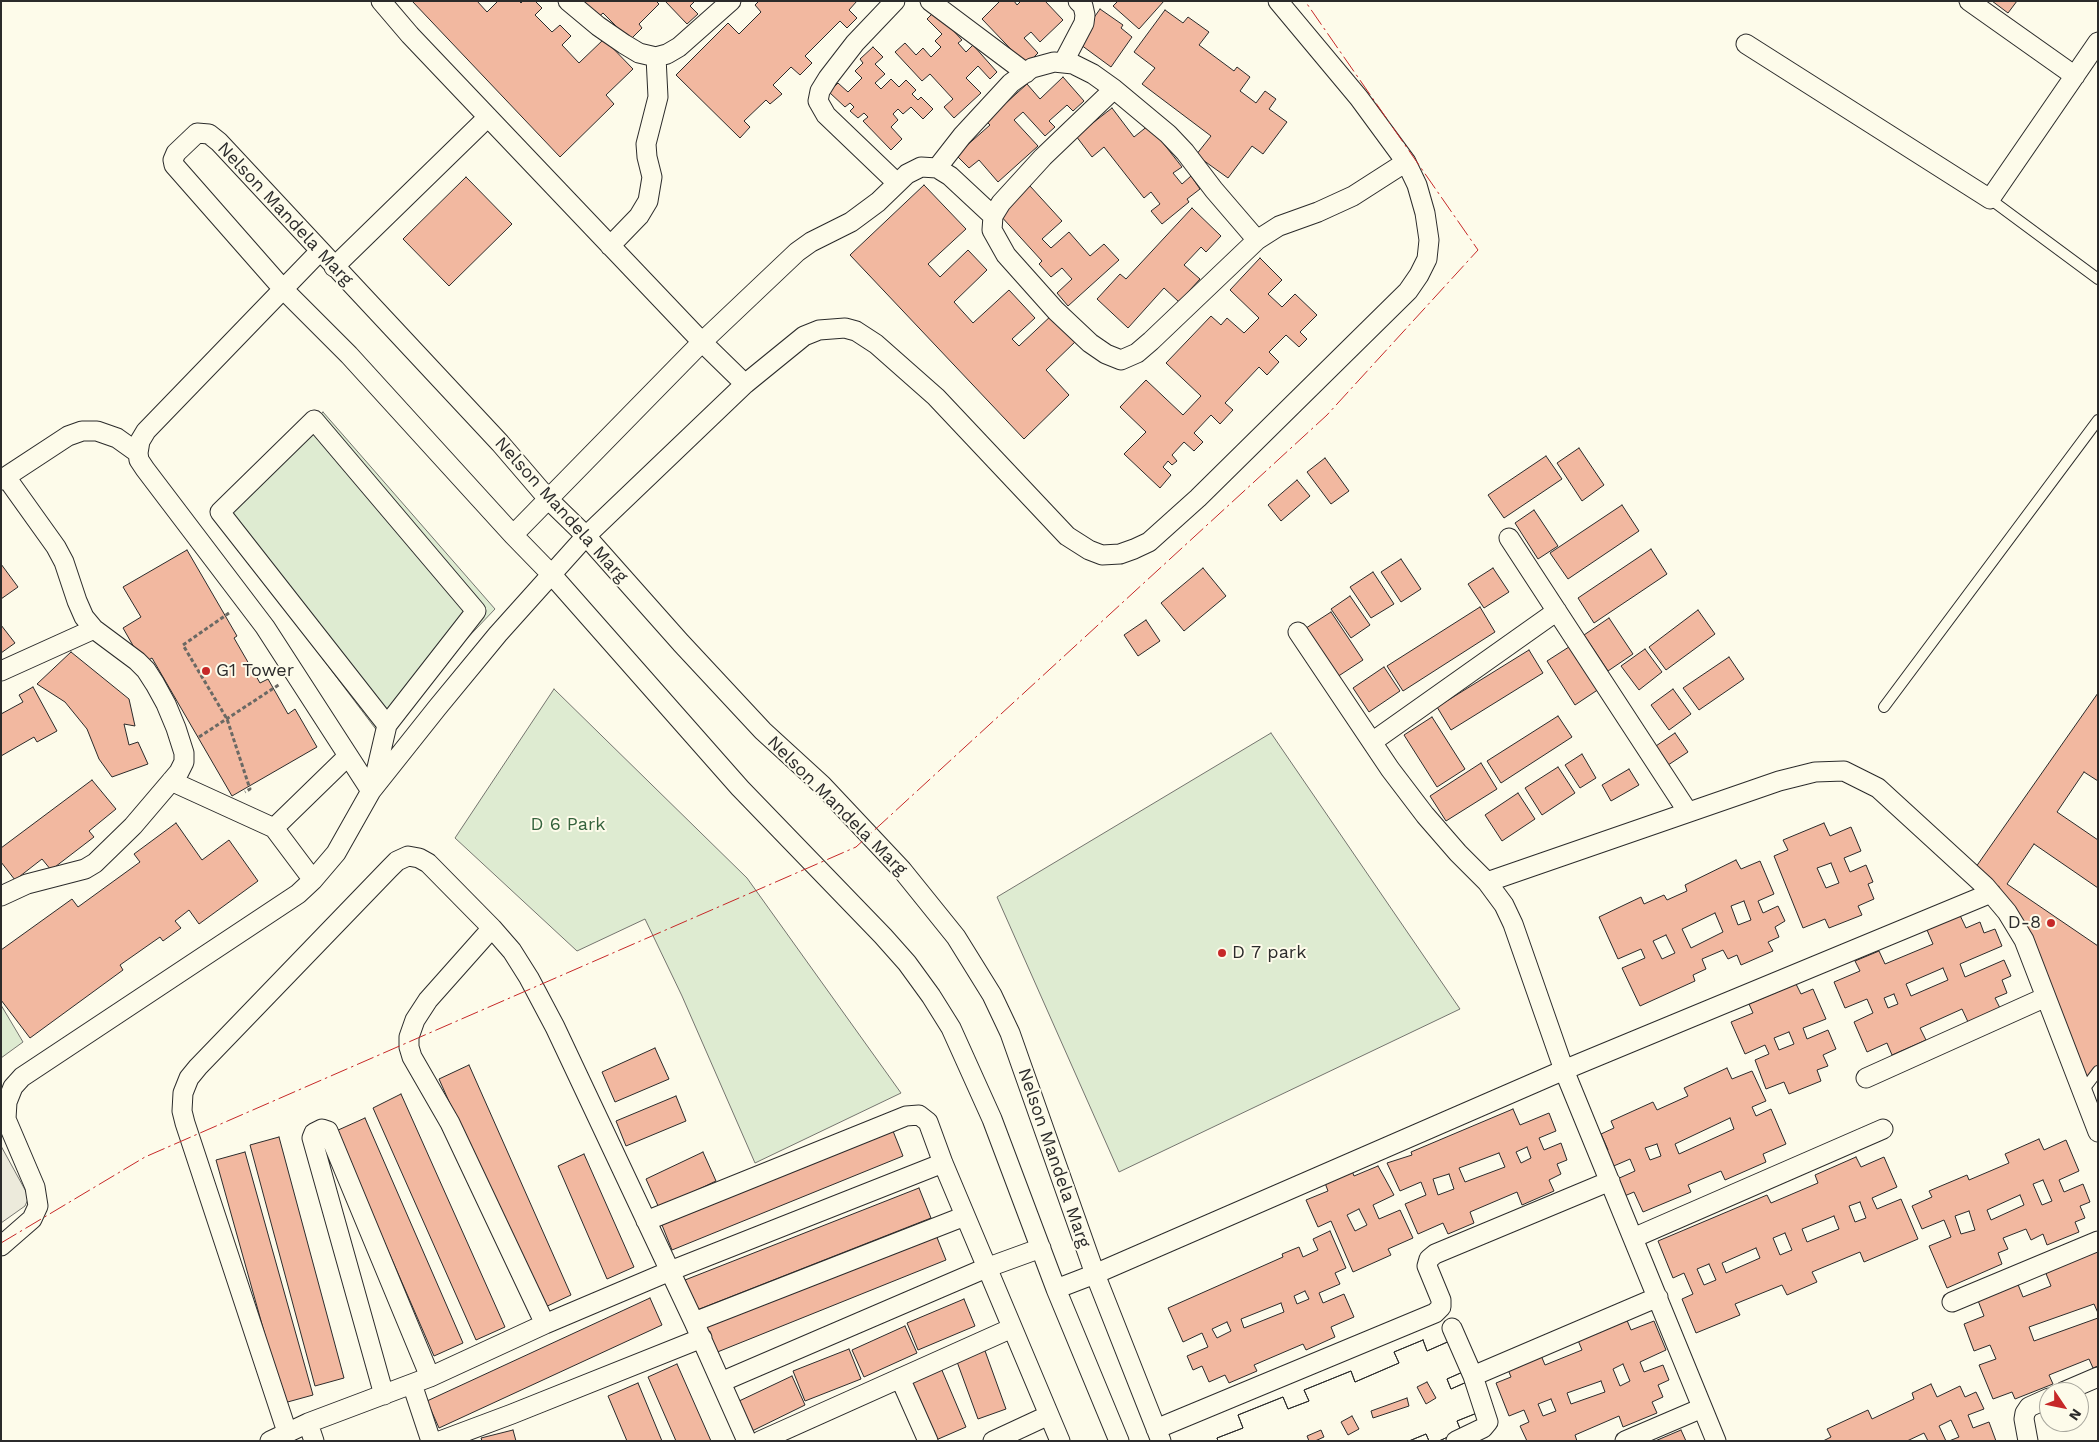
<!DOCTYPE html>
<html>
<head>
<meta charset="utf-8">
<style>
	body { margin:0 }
	#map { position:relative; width:2099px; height:1442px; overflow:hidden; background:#fdfbea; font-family:"Work Sans",sans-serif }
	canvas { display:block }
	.frame { position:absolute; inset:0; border:2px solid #2b2b2b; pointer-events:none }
	.north { position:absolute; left:2039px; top:1382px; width:50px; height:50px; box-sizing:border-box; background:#fdfbea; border:1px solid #a9a89e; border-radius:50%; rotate:124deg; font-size:14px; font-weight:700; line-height:20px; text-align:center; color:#2b2b2b }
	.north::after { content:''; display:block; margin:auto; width:18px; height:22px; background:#c62828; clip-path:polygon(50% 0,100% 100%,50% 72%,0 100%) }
</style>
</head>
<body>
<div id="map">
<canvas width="2099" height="1442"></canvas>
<div class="frame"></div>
<div class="north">N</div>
</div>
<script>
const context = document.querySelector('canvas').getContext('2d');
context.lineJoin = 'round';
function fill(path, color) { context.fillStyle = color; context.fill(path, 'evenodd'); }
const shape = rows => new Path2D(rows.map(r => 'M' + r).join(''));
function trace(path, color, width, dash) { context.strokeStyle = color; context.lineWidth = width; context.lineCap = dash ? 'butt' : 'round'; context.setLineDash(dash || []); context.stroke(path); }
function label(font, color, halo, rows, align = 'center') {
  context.font = font + ' "Work Sans",sans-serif'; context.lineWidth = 4; context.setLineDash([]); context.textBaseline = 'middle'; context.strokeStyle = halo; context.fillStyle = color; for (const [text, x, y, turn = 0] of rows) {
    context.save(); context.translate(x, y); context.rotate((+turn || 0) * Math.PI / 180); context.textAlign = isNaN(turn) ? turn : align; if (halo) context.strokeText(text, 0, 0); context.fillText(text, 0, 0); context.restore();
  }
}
const green = shape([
	[323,412,495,609,378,732,214,515,323,412],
	[554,689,747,878,901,1093,755,1163,682,996,645,919,577,951,455,838,554,689],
	[1271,733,1460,1009,1119,1172,997,897,1271,733],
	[1,1005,23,1042,1,1058,1,1005]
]);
fill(green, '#deebd1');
trace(green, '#74746e', 1);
const parking = shape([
	[1,1146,29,1197,25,1206,1,1223,1,1146]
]);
fill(parking, '#eceadb');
trace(parking, '#74746e', 1);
const building = shape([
	[412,1,477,1,487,12,498,1,519,1,521,3,523,1,535,1,542,8,535,15,552,32,560,25,571,36,562,45,579,63,604,39,633,69,606,95,614,104,560,157,412,1],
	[577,1,656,1,659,4,639,24,642,28,630,40,603,13,595,20,577,1],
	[665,1,695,1,690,6,698,14,687,24,665,1],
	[759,1,857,1,849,10,857,18,847,28,840,21,805,56,812,63,800,75,791,67,773,85,782,94,770,104,766,100,744,121,750,127,740,138,676,75,728,23,739,34,761,12,755,5,759,1],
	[1000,1,1014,1,1017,5,1021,1,1045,1,1063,20,1040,42,1031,32,1024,38,1038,53,1026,65,982,19,1000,1],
	[1118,1,1164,1,1139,29,1113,6,1118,1],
	[1992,1,2017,1,2008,13,1992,1],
	[1100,9,1123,25,1121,28,1132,37,1111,67,1077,42,1100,9],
	[1165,10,1183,23,1188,17,1209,32,1199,45,1234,71,1237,67,1250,77,1240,91,1256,103,1265,91,1276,99,1269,109,1287,122,1263,154,1252,146,1228,178,1196,155,1211,136,1142,84,1155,68,1134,52,1165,10],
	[935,11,962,40,958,43,966,52,973,45,997,72,990,79,978,66,966,78,981,93,954,118,944,107,953,99,930,74,922,81,895,52,905,43,916,55,923,48,931,57,941,47,935,41,942,34,927,19,935,11],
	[873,47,883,57,875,64,885,74,875,83,881,89,891,79,899,87,906,80,916,90,912,94,918,100,921,97,933,109,923,119,911,107,903,114,898,109,893,114,898,120,891,127,902,139,891,150,863,121,868,117,864,113,858,118,850,111,854,107,850,103,845,107,829,92,838,83,848,92,862,78,855,71,863,63,860,59,873,47],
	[1063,77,1084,101,1073,111,1067,105,1049,121,1055,127,1045,136,1023,112,1014,120,1038,146,998,182,979,160,969,168,956,155,990,125,986,121,1027,84,1040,99,1063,77],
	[1112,108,1134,137,1149,125,1182,167,1173,173,1182,184,1191,176,1200,189,1187,199,1189,202,1162,224,1151,211,1160,204,1151,192,1144,198,1104,147,1092,157,1076,136,1112,108],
	[466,177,512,224,449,286,403,239,466,177],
	[924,185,966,229,928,264,940,277,968,250,987,270,954,302,973,323,1009,290,1035,318,1012,339,1019,346,1053,314,1077,340,1046,370,1069,395,1024,439,850,255,924,185],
	[1030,186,1062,221,1042,239,1051,248,1069,232,1090,256,1104,244,1119,260,1068,306,1057,293,1072,279,1062,268,1051,277,1039,264,1042,261,999,214,1030,186],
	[1192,208,1221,236,1206,252,1201,247,1184,265,1200,279,1179,302,1164,288,1128,328,1097,299,1120,274,1126,279,1192,208],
	[1260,258,1282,280,1268,294,1282,307,1295,294,1317,315,1300,332,1307,339,1299,347,1286,335,1269,352,1279,362,1267,375,1259,367,1225,403,1233,410,1220,424,1211,415,1194,433,1203,442,1194,451,1184,442,1172,455,1177,461,1172,465,1168,461,1163,467,1171,475,1160,488,1124,454,1146,432,1120,407,1146,380,1183,415,1201,396,1166,363,1211,316,1221,325,1227,318,1244,333,1259,318,1230,290,1260,258],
	[1579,448,1604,485,1582,501,1557,463,1579,448],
	[1546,456,1562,479,1504,518,1488,495,1546,456],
	[1325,458,1349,491,1331,504,1307,472,1325,458],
	[1297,480,1310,496,1281,521,1268,505,1297,480],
	[1622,505,1639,531,1568,579,1550,553,1622,505],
	[1534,510,1558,546,1538,559,1515,523,1534,510],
	[1651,549,1667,574,1594,623,1578,598,1651,549],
	[187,550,237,636,234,638,260,683,268,679,288,714,295,709,317,747,232,796,152,658,143,663,123,628,141,617,123,587,187,550],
	[1401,559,1421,589,1401,602,1381,572,1401,559],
	[1,564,18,587,1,599,1,564],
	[1203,568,1226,596,1184,631,1161,603,1203,568],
	[1493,568,1509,592,1484,608,1468,584,1493,568],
	[1373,572,1394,604,1371,618,1350,587,1373,572],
	[1350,596,1370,625,1351,638,1331,609,1350,596],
	[1480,607,1495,632,1403,691,1387,666,1480,607],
	[1698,610,1715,634,1666,670,1649,647,1698,610],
	[1331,612,1363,660,1337,677,1303,630,1331,612],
	[1609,618,1633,654,1608,671,1584,635,1609,618],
	[1146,620,1160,641,1138,656,1124,635,1146,620],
	[1,625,15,643,1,653,1,625],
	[1572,645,1599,689,1575,705,1547,661,1572,645],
	[1645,649,1662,672,1639,690,1621,666,1645,649],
	[1529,650,1543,673,1451,730,1437,707,1529,650],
	[71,652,129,699,135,726,124,724,129,745,138,742,148,764,112,777,99,759,87,729,65,702,37,684,71,652],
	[1729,657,1744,679,1699,710,1683,688,1729,657],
	[1384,667,1400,691,1369,712,1353,688,1384,667],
	[33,687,57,731,37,742,34,737,1,756,1,714,23,702,19,695,33,687],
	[1673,689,1691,714,1669,730,1651,705,1673,689],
	[2098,693,2098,1071,2082,1093,2037,973,1971,874,2098,693],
	[1558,716,1572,737,1501,783,1487,761,1558,716],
	[1432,717,1465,769,1437,787,1404,735,1432,717],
	[1675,733,1688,752,1665,767,1653,748,1675,733],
	[1582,754,1596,778,1580,788,1565,765,1582,754],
	[1481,763,1497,789,1446,821,1430,796,1481,763],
	[1558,767,1575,793,1542,815,1525,788,1558,767],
	[1629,769,1639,785,1611,801,1602,785,1629,769],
	[2084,772,2098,781,2098,840,2057,812,2084,772],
	[92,780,116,809,89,831,94,837,51,870,42,859,15,880,1,862,1,848,92,780],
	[1518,793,1535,819,1502,841,1485,815,1518,793],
	[176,823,202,860,229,840,258,881,199,924,189,910,175,921,181,928,163,941,160,937,120,965,123,970,30,1038,1,1000,1,950,72,899,78,907,140,862,134,854,176,823],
	[1824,823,1830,836,1851,827,1861,851,1844,858,1850,872,1866,865,1873,882,1868,884,1874,899,1858,906,1862,915,1829,928,1825,919,1803,928,1774,856,1788,850,1783,840,1824,823],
	[1831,863,1839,883,1826,888,1817,868,1831,863],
	[2034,844,2098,888,2098,946,2007,884,2034,844],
	[1736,860,1741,869,1760,861,1774,894,1758,901,1763,913,1778,906,1785,921,1775,927,1779,937,1768,942,1773,951,1741,965,1737,955,1728,959,1723,950,1702,959,1706,969,1693,975,1695,981,1640,1006,1622,968,1645,958,1641,949,1618,959,1599,917,1641,897,1644,904,1664,895,1667,900,1687,891,1685,885,1736,860],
	[1744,901,1751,920,1738,925,1731,906,1744,901],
	[1715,913,1723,932,1691,948,1682,929,1715,913],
	[1666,935,1675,953,1662,959,1653,941,1666,935],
	[1957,909,1966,928,1980,922,1984,933,1995,929,2002,946,1960,964,1965,977,2004,960,2011,976,2002,980,2007,993,1995,998,2000,1008,1968,1022,1962,1009,1920,1028,1926,1040,1892,1055,1887,1043,1867,1052,1854,1022,1873,1013,1867,999,1845,1008,1834,982,1860,971,1855,961,1879,951,1885,964,1933,944,1924,923,1957,909],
	[1943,968,1948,980,1911,996,1906,984,1943,968],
	[1894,994,1898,1004,1888,1008,1884,998,1894,994],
	[1796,984,1801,994,1813,989,1826,1019,1803,1028,1807,1039,1828,1030,1836,1049,1823,1055,1828,1066,1817,1070,1821,1081,1789,1094,1784,1082,1766,1089,1755,1060,1769,1054,1765,1045,1745,1054,1731,1022,1753,1013,1749,1004,1796,984],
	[1789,1032,1794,1044,1779,1050,1774,1038,1789,1032],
	[655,1048,669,1079,615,1102,602,1072,655,1048],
	[469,1065,571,1295,541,1309,439,1079,469,1065],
	[1727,1068,1732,1079,1752,1071,1766,1101,1752,1107,1756,1116,1771,1109,1786,1144,1763,1154,1766,1162,1725,1180,1721,1171,1688,1185,1691,1192,1643,1212,1634,1192,1622,1197,1615,1180,1635,1171,1630,1159,1609,1168,1603,1152,1608,1150,1601,1134,1614,1128,1611,1121,1653,1102,1657,1110,1688,1096,1684,1088,1727,1068],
	[1730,1118,1734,1129,1679,1154,1675,1144,1730,1118],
	[1657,1144,1661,1156,1650,1160,1645,1148,1657,1144],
	[401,1094,505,1327,476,1340,373,1108,401,1094],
	[676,1096,686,1121,626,1146,616,1121,676,1096],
	[1513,1109,1520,1125,1549,1113,1556,1131,1539,1138,1544,1150,1561,1143,1567,1160,1557,1164,1561,1174,1549,1180,1554,1191,1522,1205,1517,1192,1470,1212,1474,1223,1448,1234,1443,1223,1418,1234,1405,1204,1426,1195,1421,1182,1400,1191,1387,1163,1412,1155,1411,1152,1513,1109],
	[1527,1147,1531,1158,1521,1163,1516,1152,1527,1147],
	[1499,1153,1505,1167,1465,1182,1459,1168,1499,1153],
	[1449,1174,1454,1189,1438,1195,1433,1179,1449,1174],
	[365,1118,463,1343,434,1356,336,1131,365,1118],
	[891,1126,903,1156,672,1250,660,1220,891,1126],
	[279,1137,344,1378,315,1386,250,1145,279,1137],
	[2039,1139,2044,1150,2066,1140,2079,1171,2059,1180,2064,1192,2083,1184,2090,1202,2080,1206,2085,1218,2075,1222,2079,1232,2047,1245,2043,1234,2031,1240,2026,1229,2003,1238,2008,1249,1998,1253,2002,1264,1947,1288,1929,1246,1951,1237,1944,1220,1922,1229,1912,1206,1932,1197,1929,1191,1967,1175,1969,1180,2009,1163,2005,1154,2039,1139],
	[2043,1180,2052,1201,2042,1205,2033,1184,2043,1180],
	[2020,1195,2024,1205,1991,1220,1987,1210,2020,1195],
	[1969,1211,1975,1230,1961,1234,1955,1216,1969,1211],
	[245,1152,313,1395,284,1403,216,1160,245,1152],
	[703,1152,716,1181,659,1208,646,1179,703,1152],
	[584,1154,634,1267,607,1279,558,1166,584,1154],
	[1856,1157,1861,1167,1884,1157,1897,1187,1872,1198,1877,1209,1901,1199,1918,1239,1864,1262,1860,1252,1812,1272,1817,1282,1787,1295,1782,1285,1735,1304,1740,1315,1696,1333,1682,1299,1693,1294,1684,1273,1673,1278,1658,1241,1767,1195,1771,1203,1818,1183,1815,1175,1856,1157],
	[1860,1202,1866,1218,1855,1222,1849,1206,1860,1202],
	[1834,1216,1839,1229,1807,1242,1802,1229,1834,1216],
	[1785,1233,1792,1250,1780,1255,1773,1238,1785,1233],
	[1756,1248,1760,1258,1726,1273,1722,1263,1756,1248],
	[1709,1264,1716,1280,1704,1285,1697,1269,1709,1264],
	[1378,1166,1394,1195,1373,1205,1379,1219,1400,1210,1413,1238,1388,1249,1391,1255,1353,1272,1331,1221,1318,1227,1306,1200,1328,1191,1325,1183,1352,1171,1354,1176,1378,1166],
	[1359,1209,1367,1225,1355,1231,1347,1215,1359,1209],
	[919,1188,931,1218,697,1310,685,1280,919,1188],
	[934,1230,946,1260,710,1355,698,1326,934,1230],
	[1330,1231,1346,1268,1335,1273,1340,1284,1319,1293,1323,1303,1344,1294,1354,1317,1331,1327,1335,1337,1306,1350,1303,1344,1254,1365,1257,1371,1229,1383,1225,1375,1209,1382,1202,1366,1193,1370,1187,1356,1208,1347,1202,1333,1183,1342,1168,1308,1283,1257,1282,1254,1299,1247,1303,1257,1318,1250,1313,1239,1330,1231],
	[1305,1291,1309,1299,1297,1304,1294,1296,1305,1291],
	[1281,1303,1284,1312,1244,1328,1241,1319,1281,1303],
	[1227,1322,1231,1331,1217,1338,1212,1329,1227,1322],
	[2098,1250,2098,1313,2094,1304,2029,1327,2034,1341,2098,1318,2098,1366,2093,1368,2089,1359,2049,1375,2053,1384,2015,1399,2012,1392,1993,1399,1979,1365,1996,1359,1990,1345,1974,1351,1964,1324,1984,1316,1977,1298,2017,1282,2023,1297,2051,1286,2045,1271,2098,1250],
	[650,1298,662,1325,439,1428,427,1401,650,1298],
	[964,1299,975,1326,918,1350,907,1323,964,1299],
	[1626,1318,1631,1330,1654,1321,1666,1350,1640,1362,1644,1372,1663,1365,1669,1380,1658,1385,1663,1397,1652,1402,1657,1413,1623,1427,1619,1416,1575,1435,1577,1441,1527,1441,1520,1426,1529,1422,1524,1410,1509,1416,1496,1383,1511,1377,1507,1367,1540,1353,1545,1365,1582,1350,1577,1338,1626,1318],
	[1623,1364,1630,1381,1620,1386,1613,1369,1623,1364],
	[1601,1381,1605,1392,1571,1404,1567,1393,1601,1381],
	[1551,1399,1556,1411,1543,1416,1538,1404,1551,1399],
	[905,1326,917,1353,864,1377,852,1350,905,1326],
	[1423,1340,1427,1351,1452,1340,1465,1371,1447,1379,1451,1389,1469,1381,1482,1411,1457,1421,1461,1431,1439,1441,1429,1441,1426,1434,1409,1441,1315,1441,1324,1437,1321,1430,1307,1436,1309,1441,1218,1441,1217,1438,1243,1428,1238,1415,1283,1397,1288,1409,1309,1401,1304,1390,1351,1371,1355,1382,1399,1363,1394,1352,1423,1340],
	[1427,1382,1436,1398,1426,1404,1417,1387,1427,1382],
	[1407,1398,1409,1406,1373,1418,1371,1411,1407,1398],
	[1352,1416,1359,1429,1348,1435,1341,1422,1352,1416],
	[1423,1340,1427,1351,1452,1340,1465,1371,1447,1379,1451,1389,1469,1381,1482,1411,1457,1421,1461,1431,1439,1441,1429,1441,1426,1434,1409,1441,1218,1441,1217,1438,1243,1428,1238,1415,1283,1397,1288,1409,1309,1401,1304,1390,1351,1371,1355,1382,1399,1363,1394,1352,1423,1340],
	[984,1348,1006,1409,978,1419,956,1359,984,1348],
	[849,1349,861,1379,805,1401,793,1371,849,1349],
	[677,1364,711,1441,676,1441,648,1377,677,1364],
	[941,1368,966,1427,936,1440,911,1381,941,1368],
	[792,1376,805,1405,750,1432,737,1402,792,1376],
	[638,1383,662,1441,627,1441,608,1396,638,1383],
	[1931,1384,1937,1397,1960,1386,1965,1397,1976,1392,1984,1409,1968,1415,1973,1428,1989,1422,1996,1441,1949,1441,1959,1437,1951,1420,1939,1426,1946,1441,1928,1441,1924,1433,1907,1441,1823,1441,1831,1437,1827,1429,1868,1410,1872,1419,1914,1399,1912,1393,1931,1384],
	[513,1430,516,1441,482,1441,481,1438,513,1430],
	[1681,1430,1686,1441,1655,1441,1681,1430]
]);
fill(building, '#f2b8a0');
trace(building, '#2b2b2b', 1);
const lane = shape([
	[1990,199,2098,279],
	[1884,707,2098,420],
	[2082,1092,2098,1071]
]);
const street = shape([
	[381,1,410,35,702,342,745,384],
	[568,1,598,26,624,44,639,53,656,57,667,54,679,47,731,1],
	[895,1,855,43,828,78,820,91,818,101,826,115,897,183],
	[930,1,1026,73],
	[1969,1,2075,76],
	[1746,44,1990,199,2098,42],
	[1063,63,1084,23,1085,15,1083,6,1078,1],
	[1114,89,1043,157,1001,203,993,216,992,230,1006,255,1056,311,1090,343,1106,354,1121,360,1137,353,1151,341,1257,240,1279,226,1318,212,1353,196,1406,162],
	[937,168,962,136,1011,83,1032,68,1054,62,1073,64,1093,74,1114,89,1168,134,1185,152,1214,190,1257,240],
	[610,246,639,216,648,201,652,177,647,157,646,144,658,97,656,57],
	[320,251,146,431,140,441,138,453,139,460,145,469,265,627,371,791],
	[334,267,488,117],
	[1,480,68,436,82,431,97,431,117,438,138,453],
	[513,535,702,342,797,252,811,242,851,222,878,202,907,174,921,167,937,168,950,176,993,216],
	[1509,538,1688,812],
	[1298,632,1390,769,1425,815,1458,853,1487,882,1504,905,1513,924,1564,1070,1716,1441],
	[1,671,94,629],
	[1372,742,1557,611],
	[171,781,274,828,348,756],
	[373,785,387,725,476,611,314,420,220,512,387,725],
	[274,828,313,880],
	[1487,882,1779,781,1815,772,1844,771,1878,788,1985,886,2007,912,2024,940,2098,1132],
	[1,896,27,884,85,869,95,863,133,826,179,772,184,762,184,753,176,728,166,704,155,684,146,670,137,661,94,629,84,617,77,601,64,562,56,547,6,477],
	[492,928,428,1000,415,1020,409,1037,409,1047,412,1057,450,1123,545,1324],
	[1866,1078,2046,997],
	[646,1221,906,1116,919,1115,928,1122,943,1163,1060,1441],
	[1633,1238,1883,1129],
	[1,1246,32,1219,38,1206,35,1187,6,1119,7,1102,13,1087,22,1077,298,894,313,880,336,853,371,791,437,708,498,634,586,536,745,384,804,336,819,330,845,328,856,331,876,344,936,397,1067,536,1089,550,1102,555,1120,554,1134,549,1149,542,1198,498,1408,291,1419,275,1427,259,1429,240,1425,213,1417,185,1406,162,1359,98,1278,1],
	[1056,1289,1095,1274,1564,1070,1991,893],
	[1952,1302,2098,1241],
	[694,1322,965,1216],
	[1452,1328,1473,1376,1488,1422,1483,1428,1456,1441],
	[1473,1376,1658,1297],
	[900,1378,928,1441],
	[721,1382,986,1268,1041,1248],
	[412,1384,431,1441],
	[2063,1392,2098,1377],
	[384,1395,312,1138,314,1133,322,1129,328,1131,430,1377],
	[308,1423,314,1441],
	[1156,1429,1435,1313,1441,1307,1441,1300,1427,1266,1429,1259,1435,1254,1610,1181],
	[287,1432,185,1123,182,1111,183,1093,189,1078,198,1067,389,869,397,861,408,856,419,858,428,863,492,928,512,951,529,978,555,1027,694,1322,747,1441],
	[270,1441,308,1423,430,1377,545,1324,670,1271,943,1163],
	[440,1441,512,1414,702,1338],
	[760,1441,1012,1328],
	[993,1441,1049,1415],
	[1119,1441,1056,1289,992,1119,951,1028,931,996,907,963,883,936,740,788,552,575,513,535,349,355,283,289,174,165,173,160,176,153,197,133,209,134,219,142,500,443,549,500,586,536,681,643,763,731,822,785,902,870,956,937,992,995,1010,1033,1095,1274,1161,1441],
	[1625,1441,1702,1408],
	[2028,1441,2024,1419,2025,1413,2029,1407,2049,1398]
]);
trace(lane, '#2b2b2b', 12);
trace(street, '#2b2b2b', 21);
trace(shape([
	[229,613,183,645,227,719,250,789,245,792],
	[199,737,280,684]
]), '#6a6964', 3, [4, 2.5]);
trace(lane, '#fdfbea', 10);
trace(street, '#fdfbea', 19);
trace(shape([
	[1,1243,145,1157,856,847,1327,415,1478,250,1305,1]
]), '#c62828', 1, [18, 4, 2.5, 4]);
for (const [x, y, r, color] of [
	[206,671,5,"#c62828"],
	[2051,923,5,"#c62828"],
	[1222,953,5,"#c62828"]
]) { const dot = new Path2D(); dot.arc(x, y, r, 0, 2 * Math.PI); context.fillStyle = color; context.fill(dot); trace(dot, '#fdfbea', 2); }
label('18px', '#2b2b2b', '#fdfbea', [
	["Nelson Mandela Marg",285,214,47],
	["Nelson Mandela Marg",561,510,48],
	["Nelson Mandela Marg",837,806,45],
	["Nelson Mandela Marg",1054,1158,71]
]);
label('18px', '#2b2b2b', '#fdfbea', [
	["G1 Tower",216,671],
	["D-8",2041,923,"right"],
	["D 7 park",1232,953]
], 'left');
label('18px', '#34623c', '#fdfbea', [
	["D 6 Park",568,825]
]);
</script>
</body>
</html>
